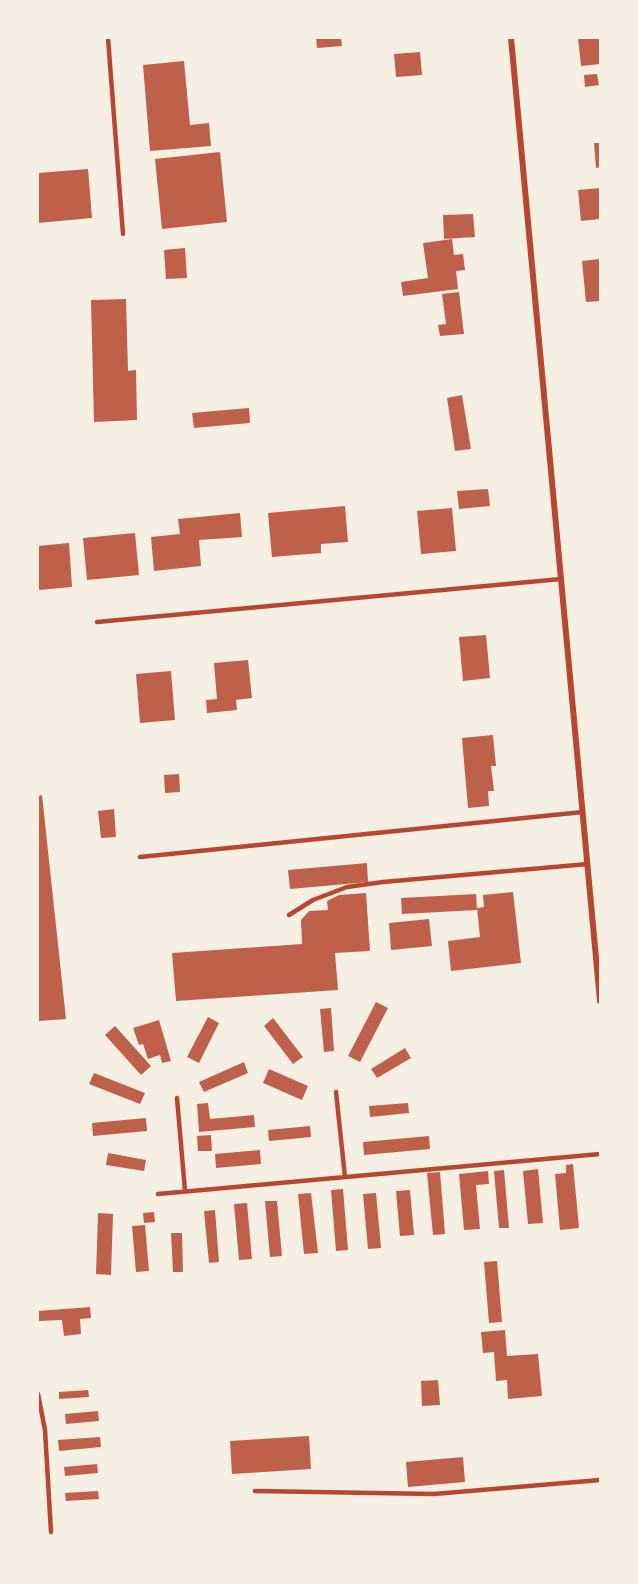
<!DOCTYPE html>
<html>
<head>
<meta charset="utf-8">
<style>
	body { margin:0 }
	#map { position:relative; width:638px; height:1584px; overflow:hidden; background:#f6efe4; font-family:"DM Sans",sans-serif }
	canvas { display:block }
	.frame { position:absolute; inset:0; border:39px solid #f6efe4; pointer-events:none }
</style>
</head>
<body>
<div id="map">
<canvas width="638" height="1584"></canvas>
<div class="frame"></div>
</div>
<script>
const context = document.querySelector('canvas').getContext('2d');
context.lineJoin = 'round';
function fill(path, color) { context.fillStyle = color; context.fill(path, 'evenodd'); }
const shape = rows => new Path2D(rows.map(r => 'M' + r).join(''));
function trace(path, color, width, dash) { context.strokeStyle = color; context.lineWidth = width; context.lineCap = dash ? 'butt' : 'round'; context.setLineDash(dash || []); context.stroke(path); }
fill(shape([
	[316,38,341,38,342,46,317,48],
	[578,38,600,38,600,64,581,66],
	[420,52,422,75,396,77,394,54],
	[184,61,190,125,209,123,211,146,150,151,143,65],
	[597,74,599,85,585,87,584,75],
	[594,143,600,143,600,167,596,168],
	[220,152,227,222,162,229,155,159],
	[88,169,92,218,38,223,38,173],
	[600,188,600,219,581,221,578,190],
	[473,214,475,237,444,239,443,215],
	[452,239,454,255,463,254,465,270,456,271,458,289,403,296,401,282,428,278,423,243],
	[185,248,187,278,166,279,164,250],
	[600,259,600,301,586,302,582,261],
	[459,292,464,334,440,336,438,325,446,324,442,294],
	[126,299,128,371,136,370,137,420,94,422,91,300],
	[462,395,471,449,455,451,447,398],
	[249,408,250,423,194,428,192,413],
	[488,489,490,506,459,509,457,491],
	[345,506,348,542,321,544,321,553,272,557,268,513],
	[452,508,456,551,421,554,417,511],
	[240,513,242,537,199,540,201,566,154,571,151,537,180,534,178,519],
	[135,533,139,575,87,580,83,538],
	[69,543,72,587,38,590,38,546],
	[486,635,490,678,463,681,459,637],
	[248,660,252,698,236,700,237,710,207,713,206,700,217,699,214,663],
	[171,671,175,720,140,723,136,674],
	[493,735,496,766,491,766,494,791,488,791,489,806,468,808,462,738],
	[179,774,180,792,165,793,164,775],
	[42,795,66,1019,38,1021,38,796],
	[114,809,116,837,101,838,98,811],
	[367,863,368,882,290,889,288,870],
	[513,892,521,963,451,971,448,941,480,937,477,908,484,907,483,895],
	[366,893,370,951,335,953,338,990,176,1001,172,953,302,944,301,920,309,911,328,910,327,901,339,895],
	[476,894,477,910,402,914,401,898],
	[429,919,432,946,391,950,389,923],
	[376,1002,388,1008,360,1062,348,1056],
	[331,1008,334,1051,324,1052,320,1009],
	[208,1017,219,1023,199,1063,187,1057],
	[273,1018,303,1057,293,1064,264,1026],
	[159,1020,171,1061,162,1063,160,1055,148,1059,143,1044,139,1045,133,1028],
	[115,1026,151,1066,141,1075,105,1035],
	[405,1048,411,1058,377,1078,371,1069],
	[244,1062,248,1073,204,1092,199,1082],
	[269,1069,308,1086,302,1100,263,1083],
	[94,1073,145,1093,140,1104,89,1084],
	[208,1103,210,1119,254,1115,255,1127,199,1132,197,1104],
	[408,1103,409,1113,370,1117,369,1106],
	[146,1118,147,1131,93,1136,92,1123],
	[310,1126,311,1137,269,1141,268,1130],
	[211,1135,212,1151,198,1151,197,1136],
	[429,1136,430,1149,364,1155,363,1142],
	[260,1150,261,1164,216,1168,215,1154],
	[108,1153,146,1160,144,1171,106,1165],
	[573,1164,579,1228,560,1230,555,1174,566,1173,566,1165],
	[538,1169,543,1223,528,1224,523,1171],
	[504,1170,509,1228,499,1228,494,1171],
	[488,1171,489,1184,476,1185,480,1229,464,1230,459,1174],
	[440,1172,445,1234,433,1235,427,1173],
	[343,1189,348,1250,336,1251,331,1190],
	[410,1190,414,1235,400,1236,396,1191],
	[311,1193,318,1253,304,1254,298,1194],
	[376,1193,381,1248,368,1249,363,1194],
	[265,1201,277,1201,282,1256,270,1257],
	[247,1203,252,1259,239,1260,234,1204],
	[215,1210,219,1262,209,1263,204,1211],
	[154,1212,155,1222,144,1223,143,1213],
	[98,1213,113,1214,111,1275,96,1274],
	[145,1225,149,1271,136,1272,132,1226],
	[171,1233,182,1233,183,1272,173,1272],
	[497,1261,502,1322,489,1323,484,1262],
	[90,1307,91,1318,80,1319,81,1334,64,1336,62,1320,38,1321,38,1311],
	[505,1330,507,1356,538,1354,542,1396,508,1399,507,1380,496,1381,494,1352,483,1353,481,1332],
	[438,1380,440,1405,422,1406,421,1381],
	[88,1390,89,1397,59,1399,59,1392],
	[98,1411,99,1421,66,1424,65,1414],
	[309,1436,311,1469,232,1474,230,1441],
	[100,1437,101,1447,59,1451,58,1440],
	[463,1457,465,1482,408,1487,406,1462],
	[97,1464,98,1473,65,1476,64,1467],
	[98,1491,99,1499,66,1501,65,1493]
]), '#bf614a');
trace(shape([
	[108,38,123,234],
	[97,622,561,579],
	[140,857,583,812],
	[289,915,313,900,347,887,383,882,588,864],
	[336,1092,345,1177],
	[177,1098,185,1191],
	[158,1194,600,1154],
	[38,1394,45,1430,51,1532],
	[255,1491,434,1494,600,1480]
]), '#b5482f', 4.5);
trace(shape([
	[511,38,600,1001]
]), '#b5482f', 6);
</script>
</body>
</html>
